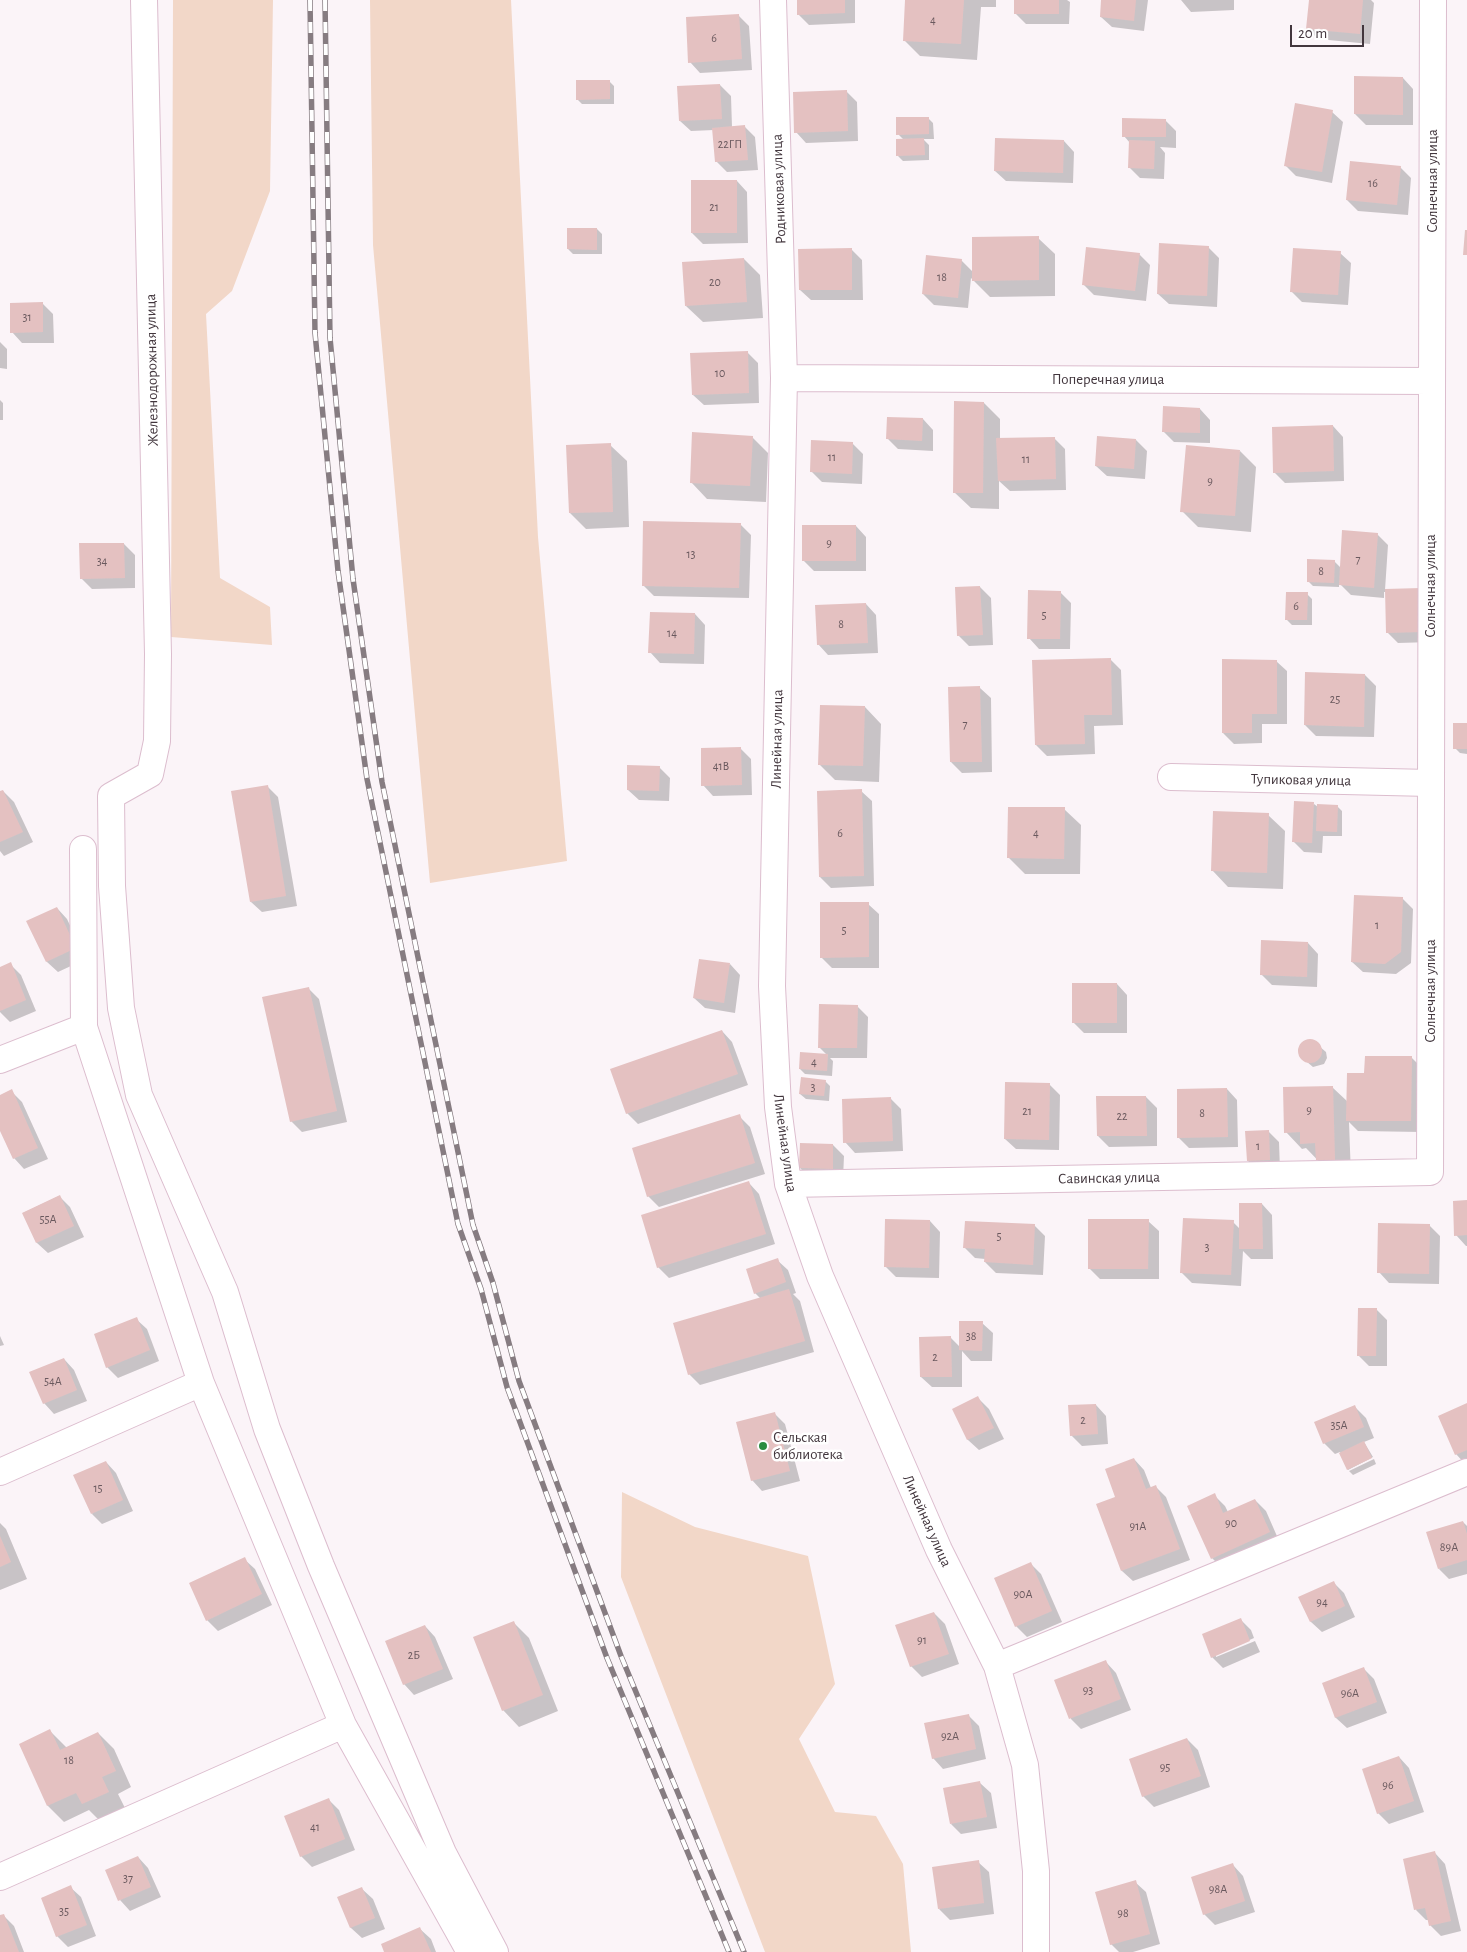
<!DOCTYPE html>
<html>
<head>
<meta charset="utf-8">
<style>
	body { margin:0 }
	#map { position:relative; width:1467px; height:1952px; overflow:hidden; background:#fbf4f8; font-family:"Alegreya Sans",sans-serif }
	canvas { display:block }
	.scale { position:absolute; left:1290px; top:25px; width:74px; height:22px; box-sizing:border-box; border:2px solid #42363d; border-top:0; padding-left:6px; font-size:15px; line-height:18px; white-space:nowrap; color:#42363d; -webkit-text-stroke:4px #fff; paint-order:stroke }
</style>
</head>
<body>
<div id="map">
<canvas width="1467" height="1952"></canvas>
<div class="scale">20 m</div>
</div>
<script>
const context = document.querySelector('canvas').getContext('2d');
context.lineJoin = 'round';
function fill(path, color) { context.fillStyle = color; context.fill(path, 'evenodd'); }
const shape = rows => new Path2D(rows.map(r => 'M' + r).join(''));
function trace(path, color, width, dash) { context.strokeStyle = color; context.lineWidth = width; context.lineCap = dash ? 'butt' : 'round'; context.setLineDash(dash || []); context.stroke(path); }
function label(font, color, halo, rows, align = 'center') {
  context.font = font + ' "Alegreya Sans",sans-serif'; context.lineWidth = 5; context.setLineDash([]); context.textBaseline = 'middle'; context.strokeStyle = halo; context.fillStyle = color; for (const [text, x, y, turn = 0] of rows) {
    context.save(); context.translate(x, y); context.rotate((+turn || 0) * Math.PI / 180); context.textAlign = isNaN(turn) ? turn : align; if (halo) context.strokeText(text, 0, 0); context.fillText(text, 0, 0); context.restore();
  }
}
fill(shape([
	[173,0,273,0,270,191,232,291,206,314,220,578,270,607,272,645,171,637],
	[370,0,511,0,538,537,567,861,430,883,373,245],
	[622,1492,695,1527,808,1556,835,1684,799,1739,835,1812,876,1816,903,1864,911,1952,765,1952,621,1577]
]), '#f2d7c8');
fill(shape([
	[798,0,855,0,855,23,809,25,798,14],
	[906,0,996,0,996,7,981,7,977,60,920,56,904,40],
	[1015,0,1067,0,1070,2,1069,24,1026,24,1015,13],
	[1103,0,1148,0,1144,31,1112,27,1101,17],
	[1181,0,1234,0,1234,10,1191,12],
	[1310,0,1371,0,1374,3,1370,44,1318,39,1307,28],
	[738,15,749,26,752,70,700,73,690,62],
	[1403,78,1413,89,1413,125,1366,125,1355,114],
	[609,81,614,86,614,104,582,104,577,99],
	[720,85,731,96,732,127,745,127,755,137,758,170,727,172,716,161,714,130,691,131,680,121],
	[846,91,857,102,858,141,806,143,796,132],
	[1332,112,1343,122,1332,183,1296,176,1285,165],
	[928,118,933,123,934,139,923,139,929,145,929,160,903,161,898,156,904,140,898,134],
	[1165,120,1176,131,1176,148,1160,147,1165,153,1164,179,1140,178,1129,167,1130,143,1124,136],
	[1064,141,1074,152,1073,183,1006,181,995,171],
	[1400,167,1411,178,1408,215,1358,211,1347,200],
	[737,181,747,192,748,243,703,244,692,233],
	[597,229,602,234,602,254,573,254,568,249],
	[1038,238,1055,254,1055,296,990,297,971,278,968,308,934,305,923,294,961,260,973,272],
	[1208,247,1219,258,1217,307,1169,304,1158,294],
	[852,250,862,260,863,300,811,300,800,290],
	[1340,253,1351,263,1348,305,1302,302,1291,291],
	[1139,254,1150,265,1146,301,1094,295,1083,284],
	[744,259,760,275,763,318,703,322,686,306],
	[43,304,53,314,54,343,22,343,12,332],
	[0,342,7,349,7,369,0,368,0,384],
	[747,352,758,363,759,403,704,405,693,395],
	[0,400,3,403,3,420,0,420],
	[984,403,1000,419,1000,439,1054,438,1065,449,1066,490,1010,491,999,481,999,509,971,508,954,492],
	[1200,409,1210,420,1210,443,1174,442,1163,431],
	[923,419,933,430,933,451,898,449,888,439],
	[1333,426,1343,437,1344,481,1285,483,1274,472],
	[752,437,768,453,766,502,707,499,691,482],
	[1136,440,1147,451,1145,479,1107,476,1096,466],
	[852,443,863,454,862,484,822,482,811,471],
	[610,445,627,461,629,527,586,529,570,513],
	[1240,451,1256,467,1251,532,1198,527,1182,511],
	[740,524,751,535,749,598,654,596,643,585],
	[856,526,866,537,866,571,814,571,803,560],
	[1377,534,1388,545,1385,590,1421,590,1432,642,1398,643,1387,632,1386,592,1384,592,1384,598,1351,595,1339,583,1339,587,1313,586,1308,581,1334,561,1341,568],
	[124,544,135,555,135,588,92,589,81,578],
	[980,587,991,598,993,645,969,646,958,635],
	[1060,592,1071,603,1070,649,1039,649,1029,638],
	[1307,594,1312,599,1312,625,1292,625,1287,620],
	[866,604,876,615,878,653,828,655,818,644],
	[695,614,705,625,704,664,660,663,650,652],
	[1110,659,1121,670,1123,725,1094,726,1095,754,1047,756,1036,745],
	[1276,661,1287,671,1287,724,1262,724,1262,743,1234,744,1223,733],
	[1365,675,1376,686,1374,737,1316,736,1305,725],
	[980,688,991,698,992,772,962,773,951,762],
	[865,707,881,724,879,782,835,780,819,764],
	[1467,724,1467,754,1460,753,1455,748],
	[740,748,751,759,752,795,713,796,703,785],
	[659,767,670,778,669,801,639,800,628,790],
	[267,786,278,797,297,906,262,912,251,902],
	[3,791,14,802,33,842,4,856,0,851,0,793],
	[861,791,872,801,874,886,831,888,820,877],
	[1314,804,1318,807,1337,806,1342,811,1342,836,1323,836,1322,853,1304,852,1293,841],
	[1064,809,1081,825,1080,874,1025,874,1009,858],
	[1268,815,1285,831,1283,889,1228,887,1212,870],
	[1402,898,1413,909,1411,963,1396,974,1363,972,1352,962],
	[868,904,879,914,879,968,832,968,821,957],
	[57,908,67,919,86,959,58,972,47,962,28,921],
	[1308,943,1318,954,1317,987,1272,985,1261,974],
	[10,964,21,975,36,1011,10,1022,0,1012,0,968],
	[730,964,740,975,735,1013,705,1008,694,998],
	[1117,984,1127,995,1127,1033,1084,1033,1073,1022],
	[308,988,319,999,347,1122,302,1132,291,1121],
	[858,1007,868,1017,867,1058,830,1058,833,1061,832,1076,805,1074,800,1069,801,1054,828,1056,819,1047],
	[722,1031,732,1042,748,1085,638,1124,627,1113],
	[1312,1040,1326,1052,1327,1058,1324,1064,1313,1067,1301,1057,1300,1050,1305,1041],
	[1411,1057,1422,1068,1421,1132,1358,1131,1349,1122,1351,1176,1333,1176,1306,1148,1302,1149,1286,1132,1332,1087,1348,1102,1365,1074],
	[825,1081,830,1086,829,1101,806,1099,800,1094],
	[1049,1084,1060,1095,1059,1150,1016,1149,1005,1139],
	[1227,1089,1237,1100,1238,1147,1189,1148,1178,1137],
	[11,1091,22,1102,48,1159,24,1169,14,1158,0,1128,0,1096],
	[1146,1097,1157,1108,1157,1146,1109,1147,1098,1136],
	[891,1099,901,1109,903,1151,855,1153,845,1142],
	[739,1116,750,1127,765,1174,659,1207,648,1196],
	[1268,1131,1279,1142,1280,1170,1259,1171,1248,1161],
	[833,1145,844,1156,843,1179,811,1179,800,1168],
	[749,1183,759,1194,775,1244,669,1278,658,1267],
	[59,1196,70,1207,84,1237,48,1253,37,1243,23,1213],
	[1467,1202,1467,1246,1466,1246,1456,1235],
	[1262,1204,1272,1215,1273,1259,1251,1259,1243,1251,1241,1286,1192,1283,1181,1272,1233,1222,1240,1229],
	[930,1221,940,1232,939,1278,896,1277,885,1266],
	[1148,1221,1159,1231,1159,1279,1100,1279,1089,1268],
	[1034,1225,1045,1236,1043,1275,996,1273,985,1262,985,1259,975,1258,965,1248],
	[1429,1225,1440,1236,1439,1284,1389,1283,1379,1272],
	[777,1260,788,1270,796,1293,793,1294,800,1301,814,1352,700,1385,689,1374,761,1299,755,1293],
	[1376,1309,1387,1320,1387,1366,1369,1366,1358,1355],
	[136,1319,147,1329,159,1361,118,1378,107,1367],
	[982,1323,993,1333,992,1361,971,1361,962,1351,962,1387,932,1387,921,1377,951,1338,960,1347],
	[0,1336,4,1345,0,1346],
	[64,1359,74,1370,87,1401,54,1414,44,1403],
	[978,1398,989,1409,1004,1439,979,1450,968,1440,954,1410],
	[1096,1405,1106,1416,1108,1444,1082,1446,1071,1435],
	[1467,1405,1467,1465,1466,1465,1456,1454],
	[1355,1407,1366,1418,1374,1438,1364,1442,1373,1457,1348,1470,1340,1452,1335,1454,1324,1443],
	[774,1413,785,1424,800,1481,762,1491,752,1480],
	[1134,1459,1144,1470,1151,1488,1155,1486,1166,1497,1190,1560,1133,1581,1122,1571,1117,1497],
	[1374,1459,1376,1464,1353,1475,1349,1471],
	[106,1462,116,1473,133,1511,102,1524,92,1514],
	[1214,1495,1225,1506,1228,1512,1255,1500,1266,1511,1280,1543,1223,1569,1212,1558],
	[1463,1522,1467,1526,1467,1574,1449,1579,1439,1569],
	[0,1523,6,1529,27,1579,0,1590],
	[244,1559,255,1569,272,1605,218,1631,207,1620],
	[1030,1563,1041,1574,1062,1622,1027,1637,1016,1626],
	[1333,1582,1344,1593,1355,1617,1322,1632,1311,1622,1300,1598],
	[934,1613,945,1624,959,1664,922,1677,911,1666],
	[1240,1619,1251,1630,1254,1638,1216,1655,1216,1657,1255,1641,1260,1652,1223,1668,1212,1657],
	[513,1622,529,1638,558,1711,519,1727,503,1710],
	[425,1626,435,1637,453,1679,414,1695,404,1684],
	[1106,1662,1116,1673,1131,1710,1081,1729,1071,1719,1056,1681],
	[1363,1668,1374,1679,1387,1713,1347,1728,1336,1718,1324,1684],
	[968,1715,979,1726,986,1759,943,1769,933,1758],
	[50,1731,67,1748,98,1733,114,1749,131,1787,118,1794,125,1808,99,1820,89,1810,64,1822,48,1806,20,1745],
	[1187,1739,1198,1750,1210,1787,1154,1807,1143,1796],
	[1399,1757,1409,1768,1424,1812,1389,1824,1378,1813],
	[980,1783,991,1793,997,1828,961,1834,951,1824],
	[329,1800,339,1810,355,1850,312,1867,301,1856],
	[1435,1853,1445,1864,1461,1931,1441,1936,1430,1925,1429,1920,1426,1920,1416,1910],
	[138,1857,148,1868,161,1897,130,1911,120,1900],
	[978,1862,989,1872,994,1914,950,1920,939,1909],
	[1233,1865,1243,1876,1255,1912,1215,1925,1204,1914],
	[1135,1882,1146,1892,1160,1944,1133,1952,1119,1952,1111,1944],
	[70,1887,81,1897,96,1936,68,1947,57,1936,42,1898],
	[362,1889,373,1899,385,1929,362,1938,351,1928,339,1898],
	[3,1915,14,1926,24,1952,0,1952,0,1917],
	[420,1929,431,1939,436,1952,386,1952]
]), '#0003');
fill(shape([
	[797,0,845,0,845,13,797,15],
	[905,0,964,0,961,44,903,41],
	[1014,0,1059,0,1059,14,1014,14],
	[1101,0,1136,0,1134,21,1100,17],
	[1309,0,1363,0,1360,34,1306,29],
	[739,14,742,59,688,63,686,17],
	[1354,76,1403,77,1403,115,1354,114],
	[576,80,610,80,610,99,576,100],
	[720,84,722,119,679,121,677,86],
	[847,90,848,131,794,133,793,92],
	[1295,103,1333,110,1322,172,1284,166],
	[896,117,929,117,929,134,896,135],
	[1122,118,1166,119,1166,137,1122,137],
	[745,125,748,160,715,162,712,128],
	[924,138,925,155,896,156,896,139],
	[995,138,1064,140,1063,173,994,171],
	[1129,140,1155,141,1154,169,1128,168],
	[1350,161,1401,166,1397,205,1346,200],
	[691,180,737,180,737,233,691,233],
	[567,228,597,228,597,250,567,249],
	[1465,230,1467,230,1467,255,1463,255],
	[1039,236,1039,280,972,281,972,237],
	[1159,243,1209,246,1207,296,1157,294],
	[1086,247,1140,253,1135,291,1082,285],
	[852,248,852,290,799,290,798,249],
	[1293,248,1341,251,1338,295,1290,292],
	[926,255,962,259,958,298,922,294],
	[744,258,747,302,685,306,682,262],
	[43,302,43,332,10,333,10,303],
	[748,351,749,393,692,395,690,353],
	[954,401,984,402,983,493,953,493],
	[1163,406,1200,408,1200,433,1162,432],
	[887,417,923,418,922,441,886,439],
	[1333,425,1334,471,1273,473,1272,427],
	[692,432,753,436,750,486,690,483],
	[1097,436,1136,439,1134,469,1095,466],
	[1055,437,1056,479,998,481,996,438],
	[811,440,853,442,852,474,810,472],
	[611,443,613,512,569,513,566,445],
	[1186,445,1240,450,1235,516,1180,512],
	[643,521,741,523,739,588,642,586],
	[802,525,856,525,856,561,802,561],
	[1342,530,1378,533,1374,588,1339,585],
	[79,543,124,543,125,578,80,579],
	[1307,559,1335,560,1334,583,1307,582],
	[980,586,983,635,957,636,955,587],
	[1421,588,1422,632,1386,633,1385,589],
	[1028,590,1061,591,1060,639,1027,639],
	[1286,592,1308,592,1307,620,1285,620],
	[866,603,868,643,817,645,815,605],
	[650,612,695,613,694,654,648,653],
	[1111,658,1112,715,1084,715,1085,744,1035,745,1032,660],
	[1222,659,1277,660,1277,714,1252,714,1252,733,1222,733],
	[1305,672,1365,674,1364,727,1304,725],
	[980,686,982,762,950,762,948,687],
	[820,705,865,706,863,766,818,765],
	[1453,723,1467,723,1467,749,1453,749],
	[741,747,742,785,701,786,701,748],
	[627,765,660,766,659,791,627,790],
	[268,785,286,896,250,902,231,791],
	[862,789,864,876,819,877,817,791],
	[3,790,23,832,0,842,0,791],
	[1294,801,1314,802,1312,843,1292,842],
	[1317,804,1338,805,1337,832,1316,831],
	[1008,807,1065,807,1064,859,1007,858],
	[1213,811,1269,813,1267,873,1211,871],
	[1354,895,1403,897,1401,952,1385,964,1351,962],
	[820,902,869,902,869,957,820,958],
	[57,907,76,948,46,962,26,921],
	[1261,940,1308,942,1307,977,1260,975],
	[699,959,730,963,724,1003,693,998],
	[11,962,26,1000,0,1011,0,967],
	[1072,983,1117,983,1117,1023,1072,1023],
	[309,987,337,1111,290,1122,262,997],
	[819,1004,858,1005,857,1048,818,1048],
	[722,1030,738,1074,626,1114,610,1069],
	'1298 1051a12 12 0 1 1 24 0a12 12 0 1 1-24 0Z',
	[800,1052,828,1054,827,1071,799,1069],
	[1365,1056,1412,1056,1411,1121,1346,1121,1347,1073,1364,1073],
	[801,1077,826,1080,824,1096,799,1094],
	[1005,1082,1050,1083,1049,1140,1004,1139],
	[1333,1086,1335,1160,1316,1160,1315,1143,1300,1144,1300,1132,1284,1133,1283,1087],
	[1227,1088,1228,1137,1177,1138,1177,1089],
	[12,1089,38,1148,13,1159,0,1131,0,1095],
	[1096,1096,1146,1096,1147,1136,1097,1136],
	[891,1097,893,1141,843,1143,842,1099],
	[740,1114,755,1163,647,1197,632,1148],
	[1269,1130,1270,1160,1247,1161,1245,1131],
	[800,1143,833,1144,833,1169,799,1168],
	[749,1181,766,1234,657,1268,641,1215],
	[60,1195,74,1226,36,1243,22,1213],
	[1467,1200,1467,1235,1454,1236,1453,1201],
	[1239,1203,1262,1203,1263,1249,1239,1249],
	[1183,1218,1234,1220,1231,1275,1180,1273],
	[885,1219,930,1220,929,1268,884,1267],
	[1088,1219,1149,1219,1148,1269,1088,1269],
	[965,1221,1035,1224,1033,1265,984,1262,985,1249,963,1248],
	[1378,1223,1430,1224,1429,1274,1377,1273],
	[778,1258,786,1282,754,1294,746,1269],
	[789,1289,805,1341,688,1375,673,1323],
	[1358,1308,1377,1308,1376,1356,1357,1356],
	[137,1317,150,1350,106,1368,94,1334],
	[959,1321,983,1321,982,1351,959,1350],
	[951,1336,952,1377,920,1377,919,1337],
	[64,1358,77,1390,43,1404,29,1372],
	[978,1396,994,1428,967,1440,952,1409],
	[1467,1403,1467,1450,1455,1455,1438,1416],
	[1096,1404,1098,1434,1070,1436,1068,1405],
	[1355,1405,1364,1427,1323,1444,1314,1422],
	[775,1412,790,1471,751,1481,736,1422],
	[1364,1441,1372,1458,1347,1470,1339,1453],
	[1134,1458,1146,1489,1156,1485,1180,1549,1121,1571,1096,1504,1115,1497,1105,1469],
	[106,1461,123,1500,91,1514,73,1475],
	[1215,1493,1223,1513,1255,1499,1270,1532,1211,1559,1187,1506],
	[1463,1521,1467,1534,1467,1560,1438,1569,1426,1532],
	[0,1536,11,1562,0,1567],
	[245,1557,262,1594,206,1621,189,1583],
	[1031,1562,1052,1611,1015,1627,994,1578],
	[1334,1581,1345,1606,1310,1622,1298,1597],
	[934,1612,949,1654,910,1667,895,1625],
	[1241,1618,1250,1641,1211,1658,1202,1634],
	[514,1621,543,1695,502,1711,473,1637],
	[425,1625,443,1669,403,1685,385,1641],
	[1106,1660,1121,1699,1069,1719,1054,1680],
	[1364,1667,1377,1702,1335,1718,1322,1683],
	[969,1714,976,1749,932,1759,924,1723],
	[50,1729,60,1750,98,1732,116,1771,102,1777,109,1792,82,1804,76,1793,47,1806,19,1744],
	[1187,1738,1201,1776,1142,1797,1129,1759],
	[1399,1756,1414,1801,1377,1814,1362,1769],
	[980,1781,987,1817,950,1824,943,1788],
	[329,1798,345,1839,300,1857,284,1816],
	[1435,1851,1451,1921,1429,1926,1425,1908,1414,1910,1403,1859],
	[138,1856,151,1887,118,1901,105,1870],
	[979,1860,984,1903,938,1909,932,1867],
	[1233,1863,1245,1901,1203,1915,1191,1877],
	[1136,1880,1150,1934,1110,1945,1095,1892],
	[71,1885,87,1925,56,1937,41,1898],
	[362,1887,375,1918,350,1928,337,1897],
	[4,1914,19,1952,0,1952,0,1915],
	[420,1927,431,1952,384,1952,381,1944]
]), '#e4c1c1');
const minor = shape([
	[144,0,158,654,157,741,150,774,111,796,112,886,121,1008,139,1095,225,1292,267,1429,321,1566,443,1853,495,1952],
	[773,0,784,378,772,986,778,1107,788,1184,820,1276,939,1550,997,1666,1025,1765,1036,1871,1036,1952],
	[784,378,1431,381],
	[1171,777,1430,783],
	[83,849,84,1027,201,1383,343,1725,470,1952],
	[0,1060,84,1027],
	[788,1184,1430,1172,1433,0],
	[0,1472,201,1383],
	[997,1666,1467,1472],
	[0,1877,343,1725]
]);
trace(minor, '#dcbdce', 28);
trace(minor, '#fff', 26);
const rail = shape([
	[310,0,315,333,338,571,367,779,458,1224,481,1289,507,1387,607,1658,729,1952],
	[325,0,330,338,353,579,382,782,473,1225,493,1283,519,1381,621,1656,744,1952]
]);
trace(rail, '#867c81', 5.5);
trace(rail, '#fff', 4, [11]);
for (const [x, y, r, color] of [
	[763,1446,5,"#2a8c40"]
]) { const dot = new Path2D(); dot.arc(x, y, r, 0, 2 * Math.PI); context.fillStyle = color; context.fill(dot); trace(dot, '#fff', 2); }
label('12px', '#6a595e', null, [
	["4",933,20],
	["6",714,38],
	["22ГП",730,144],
	["16",1373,183],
	["21",714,207],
	["18",942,277],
	["20",715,282],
	["31",27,317],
	["10",720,373],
	["11",832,457],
	["11",1026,459],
	["9",1210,481],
	["9",829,543],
	["13",691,554],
	["7",1358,559],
	["34",102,561],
	["8",1321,571],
	["6",1296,606],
	["5",1044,615],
	["8",841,624],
	["14",672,633],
	["25",1335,699],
	["7",965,724],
	["41В",721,766],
	["6",840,833],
	["4",1036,833],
	["1",1377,925],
	["5",844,930],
	["4",814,1062],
	["3",813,1087],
	["9",1309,1110],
	["21",1027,1111],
	["8",1202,1113],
	["22",1122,1116],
	["1",1258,1146],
	["55А",48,1219],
	["5",999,1236],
	["3",1207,1247],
	["38",971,1336],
	["2",935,1357],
	["54А",53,1381],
	["2",1083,1420],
	["35А",1339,1425],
	["15",98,1488],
	["90",1231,1523],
	["91А",1138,1526],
	["89А",1449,1547],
	["90А",1023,1594],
	["94",1322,1602],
	["91",922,1640],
	["2Б",414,1655],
	["93",1088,1690],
	["96А",1350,1693],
	["92А",950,1736],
	["18",69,1760],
	["95",1165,1767],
	["96",1388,1785],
	["41",315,1827],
	["37",128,1878],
	["98А",1218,1889],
	["35",64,1911],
	["98",1123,1913]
]);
label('15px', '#42363d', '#fff', [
	["Солнечная улица",1432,181,-90],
	["Родниковая улица",779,189,-92],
	["Железнодорожная улица",152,370,-91],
	["Поперечная улица",1108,379],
	["Солнечная улица",1430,586,-90],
	["Линейная улица",777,739,-89],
	["Тупиковая улица",1301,780,1],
	["Солнечная улица",1430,991,-90],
	["Линейная улица",785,1143,82],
	["Савинская улица",1109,1178,-1],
	["Линейная улица",927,1521,66]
]);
label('15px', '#42363d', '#fff', [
	["Сельская",773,1437],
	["библиотека",773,1454]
], 'left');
</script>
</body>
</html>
